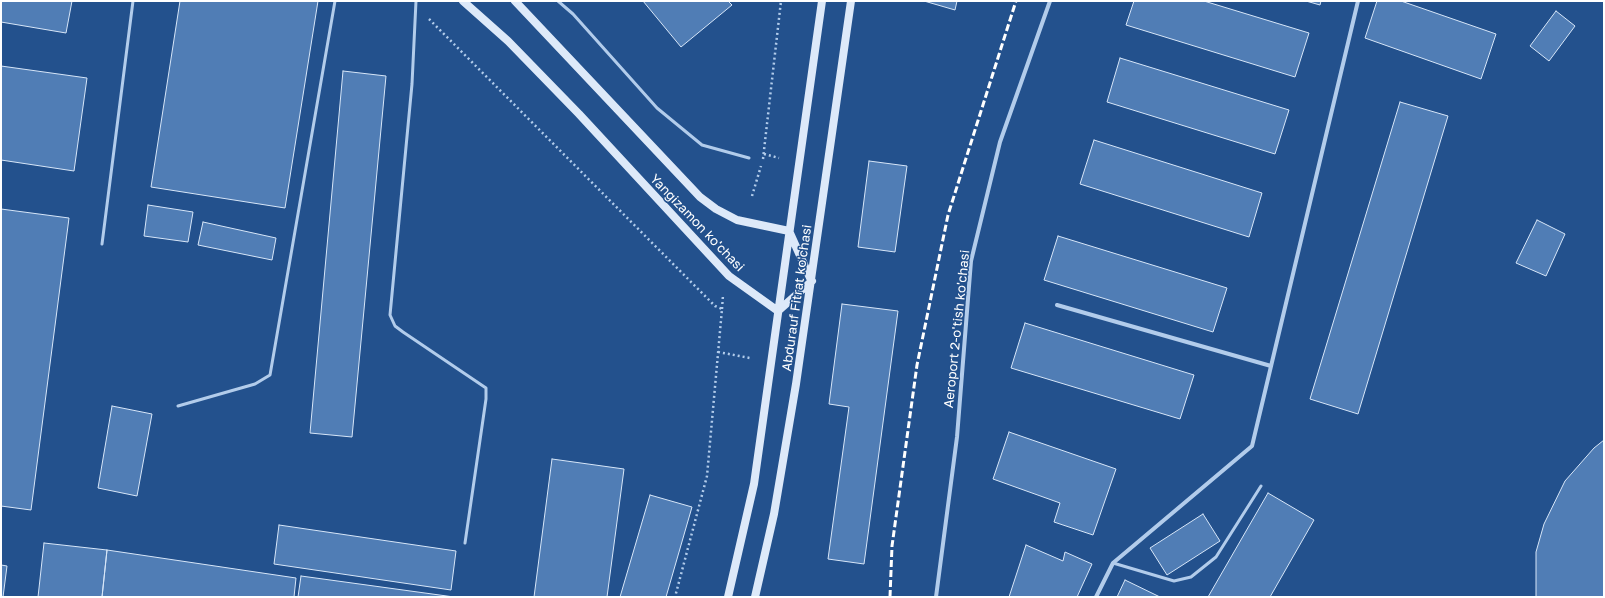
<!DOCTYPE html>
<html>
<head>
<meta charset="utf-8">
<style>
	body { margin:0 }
	#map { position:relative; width:1605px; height:598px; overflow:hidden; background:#23518d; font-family:"Golos Text",sans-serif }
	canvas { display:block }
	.frame { position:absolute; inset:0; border:2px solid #fff; pointer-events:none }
</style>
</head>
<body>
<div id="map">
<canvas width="1605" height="598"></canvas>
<div class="frame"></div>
</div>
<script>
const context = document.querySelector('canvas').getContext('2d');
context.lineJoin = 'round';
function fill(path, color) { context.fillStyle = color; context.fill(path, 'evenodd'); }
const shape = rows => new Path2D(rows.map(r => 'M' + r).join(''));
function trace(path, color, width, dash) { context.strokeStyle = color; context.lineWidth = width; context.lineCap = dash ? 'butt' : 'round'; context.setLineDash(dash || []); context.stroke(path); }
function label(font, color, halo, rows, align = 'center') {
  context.font = font + ' "Golos Text",sans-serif'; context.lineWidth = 3; context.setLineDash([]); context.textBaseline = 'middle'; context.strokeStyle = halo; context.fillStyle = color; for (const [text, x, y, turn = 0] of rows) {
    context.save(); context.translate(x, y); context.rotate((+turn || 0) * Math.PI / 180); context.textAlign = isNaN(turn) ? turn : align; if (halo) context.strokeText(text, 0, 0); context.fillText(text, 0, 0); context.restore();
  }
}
const building = shape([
	[1,1,72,1,66,33,1,22,1,1],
	[180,1,318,1,285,208,151,187,180,1],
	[643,1,728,1,732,5,681,47,643,1],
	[924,1,957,1,955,10,924,1],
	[1134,1,1204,1,1309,33,1295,77,1126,25,1134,1],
	[1306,1,1321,1,1320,5,1306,1],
	[1377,1,1401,1,1496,34,1481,79,1365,38,1377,1],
	[1556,11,1575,26,1549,61,1530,46,1556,11],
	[1120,58,1289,110,1275,154,1107,102,1120,58],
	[1,66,87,78,74,171,1,160,1,66],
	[343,71,386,76,352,437,310,433,343,71],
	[1400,102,1448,116,1358,414,1310,399,1400,102],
	[1094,140,1262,193,1249,237,1080,184,1094,140],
	[869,161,907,166,895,252,858,247,869,161],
	[148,205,193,212,188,242,144,236,148,205],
	[1,209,69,218,31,510,1,506,1,209],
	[1537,220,1565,234,1546,276,1516,263,1537,220],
	[203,222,276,238,272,260,198,245,203,222],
	[1058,236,1227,288,1213,332,1044,280,1058,236],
	[842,304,898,311,864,564,828,559,849,407,829,404,842,304],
	[1025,323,1194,375,1180,419,1011,368,1025,323],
	[112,406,152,414,137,496,98,488,112,406],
	[1009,432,1116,469,1093,535,1054,522,1060,503,993,479,1009,432],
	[1604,440,1604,597,1536,597,1536,552,1544,524,1565,481,1594,448,1604,440],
	[552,459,624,469,607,597,534,597,552,459],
	[1268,493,1314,520,1270,597,1208,597,1268,493],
	[650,495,692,507,666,597,620,597,650,495],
	[1203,514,1220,541,1167,575,1150,548,1203,514],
	[279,525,456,551,451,590,274,564,279,525],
	[44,543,107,550,102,597,38,597,44,543],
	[1026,545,1063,561,1065,552,1092,564,1077,597,1009,597,1026,545],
	[107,550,296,578,294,597,102,597,107,550],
	[1,565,7,566,3,597,1,597,1,565],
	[301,576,454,597,298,597,301,576],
	[1125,580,1160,597,1117,597,1125,580]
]);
fill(building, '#507db5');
trace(building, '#d7e6f8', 1);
trace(shape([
	[429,19,715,306,722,309,707,476,675,597],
	[764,154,779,158],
	[763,159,781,1],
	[752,196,761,166],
	[722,309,723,295],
	[718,352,750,358]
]), '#b2cceb', 2.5, [2, 3]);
trace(shape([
	[416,1,412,84,390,315,395,326,403,332,486,388,486,399,465,543],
	[558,1,573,14,657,108,702,145,749,158],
	[102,244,133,1],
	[178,406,255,384,270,375,335,1],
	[1113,563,1174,581,1191,577,1216,557,1261,486]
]), '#b2cceb', 3);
trace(shape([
	[1057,305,1271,366],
	[936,597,957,437,971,261,1000,142,1050,1],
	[1096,597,1113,563,1252,446,1358,1]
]), '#b2cceb', 4);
trace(shape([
	[463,1,508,41,579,114,729,276,778,311],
	[515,1,700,197,716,209,737,220,789,231,811,280],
	[778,311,812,281],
	[728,597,754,484,822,1],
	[755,597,774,514,796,384,851,1]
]), '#dde9f9', 8);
trace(shape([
	[890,597,892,546,917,365,948,215,1016,1]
]), '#fff', 3, [7, 3]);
label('13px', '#fff', '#23518d', [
	["Yangizamon ko'chasi",697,223,46],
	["Abdurauf Fitrat ko'chasi",797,298,-82],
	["Aeroport 2-o'tish ko'chasi",957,329,-84]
]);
</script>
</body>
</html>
